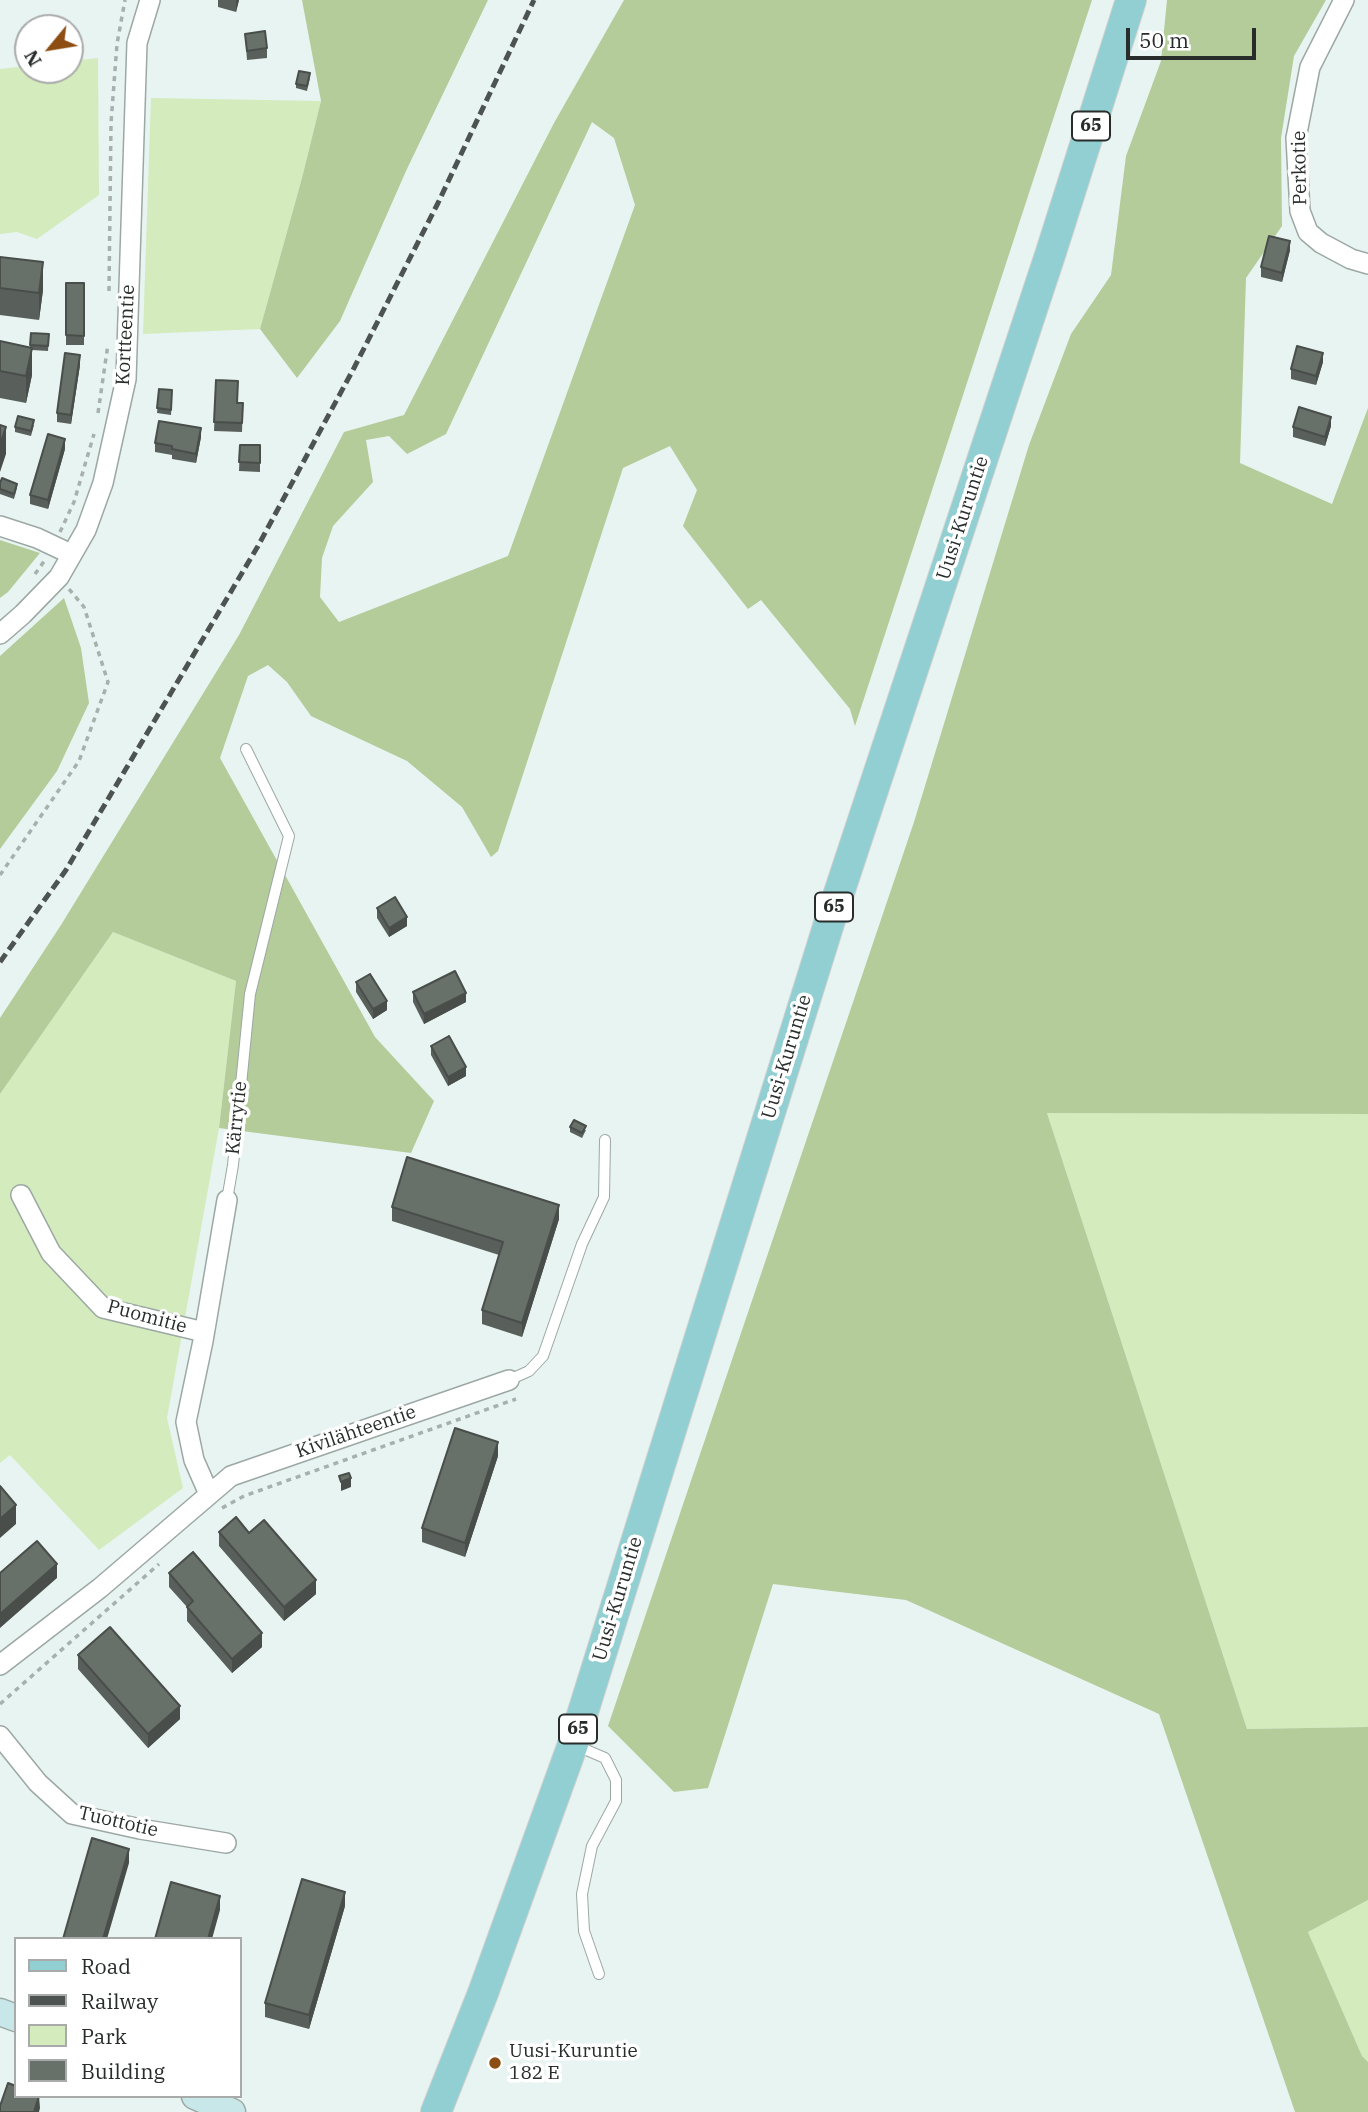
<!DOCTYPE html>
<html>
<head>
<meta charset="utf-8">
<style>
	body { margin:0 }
	#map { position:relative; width:1368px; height:2112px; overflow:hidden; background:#e8f4f1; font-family:"IBM Plex Serif",serif }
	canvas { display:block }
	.legend { position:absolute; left:14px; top:1937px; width:228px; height:161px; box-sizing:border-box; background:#fff; border:2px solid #a9abaa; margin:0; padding:9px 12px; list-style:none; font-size:21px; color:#282d2b }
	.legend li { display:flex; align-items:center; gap:14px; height:35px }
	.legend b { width:35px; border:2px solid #a9abaa }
	.north { position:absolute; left:14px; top:14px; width:70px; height:70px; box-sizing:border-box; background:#fff; border:2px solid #a9abaa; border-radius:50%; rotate:240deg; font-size:19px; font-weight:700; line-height:28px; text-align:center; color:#282d2b }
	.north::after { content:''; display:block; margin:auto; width:24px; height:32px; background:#8d4e14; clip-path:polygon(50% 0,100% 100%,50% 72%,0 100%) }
	.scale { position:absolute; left:1126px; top:28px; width:130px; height:32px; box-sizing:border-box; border:4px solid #282d2b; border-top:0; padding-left:9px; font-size:21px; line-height:24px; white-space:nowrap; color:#282d2b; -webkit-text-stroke:5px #fff; paint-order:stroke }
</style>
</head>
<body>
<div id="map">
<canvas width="1368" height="2112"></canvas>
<ul class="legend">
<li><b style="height:9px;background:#91cfd2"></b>Road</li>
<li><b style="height:9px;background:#4d5351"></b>Railway</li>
<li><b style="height:19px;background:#d4ebbd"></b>Park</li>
<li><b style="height:19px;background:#68706a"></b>Building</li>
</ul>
<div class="north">N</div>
<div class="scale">50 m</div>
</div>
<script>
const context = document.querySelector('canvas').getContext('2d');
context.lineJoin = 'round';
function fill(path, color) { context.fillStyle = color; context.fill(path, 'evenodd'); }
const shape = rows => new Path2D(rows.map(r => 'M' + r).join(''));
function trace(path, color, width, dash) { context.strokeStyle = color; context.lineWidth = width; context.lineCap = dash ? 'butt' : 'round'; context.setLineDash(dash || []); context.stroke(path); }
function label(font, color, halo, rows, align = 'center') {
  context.font = font + ' "IBM Plex Serif",serif'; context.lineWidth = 7; context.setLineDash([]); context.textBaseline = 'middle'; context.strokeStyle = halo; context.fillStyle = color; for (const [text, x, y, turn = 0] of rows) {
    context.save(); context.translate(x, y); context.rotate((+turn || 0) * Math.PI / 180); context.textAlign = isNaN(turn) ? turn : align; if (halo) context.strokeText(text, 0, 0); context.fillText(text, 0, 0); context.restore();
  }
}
fill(shape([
	[98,58,99,195,37,239,17,232,0,234,0,69,28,66,28,70,70,70,70,61],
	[151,98,321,101,302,178,260,329,143,334],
	[113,932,236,981,219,1128,167,1418,183,1488,99,1550,10,1455,0,1463,0,1094],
	[1047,1113,1368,1114,1368,1727,1247,1729],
	[1368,1900,1368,2062,1362,2056,1308,1932]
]), '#d4ebbd');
fill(shape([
	[302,0,488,0,406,171,340,321,297,378,260,329,302,178,321,101],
	[624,0,1092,0,855,726,850,709,761,600,748,609,683,526,697,490,670,446,623,468,498,851,491,857,462,807,407,761,311,716,287,682,268,665,248,676,220,758,375,1037,434,1101,411,1153,219,1128,236,981,113,932,0,1094,0,1018,61,925,239,635,344,432,404,415,554,123],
	[592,122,614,138,635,205,508,556,339,622,320,597,322,558,333,526,373,482,366,440,389,436,407,454,446,434],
	[1167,0,1326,0,1294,56,1281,138,1282,226,1246,278,1240,463,1332,504,1368,408,1368,1114,1047,1113,1247,1729,1368,1727,1368,1900,1308,1932,1362,2056,1368,2062,1368,2112,1295,2112,1159,1714,906,1600,773,1584,708,1788,674,1792,608,1726,914,822,1029,445,1071,334,1111,275,1126,156,1161,61],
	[0,540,40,553,8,592,0,598],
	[64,598,81,648,89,703,57,771,0,849,0,656]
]), '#b4cb9a');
const lane = shape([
	[227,1200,233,1165,250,994,289,836,246,749],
	[509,1380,529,1371,543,1356,582,1244,604,1197,605,1140],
	[577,1746,605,1758,616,1780,616,1801,592,1846,582,1894,584,1931,599,1974]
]);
const street = shape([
	[1344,0,1310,67,1296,138,1300,211,1308,232,1321,243,1351,259,1368,264],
	[0,526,37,538,71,554],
	[0,634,23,614,59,577,86,530,103,483,126,379,137,43,150,0],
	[21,1195,51,1253,103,1308,204,1332],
	[209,1494,194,1460,186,1422,203,1341,227,1200],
	[0,1665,100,1588,231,1476,509,1380],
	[0,1736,38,1783,72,1814,140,1829,226,1843]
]);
const secondary = shape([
	[0,2012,16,2018],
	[195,2096,232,2112]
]);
const primary = shape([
	[436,2112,483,1993,573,1744,831,917,1051,252,1131,0]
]);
trace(lane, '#9ca8a4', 12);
trace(street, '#9ca8a4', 22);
trace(secondary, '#9ca8a4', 29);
trace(primary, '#d0d1d0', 32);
trace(shape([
	[109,291,111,123,117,44,125,0],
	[98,413,108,344],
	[60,532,74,502,94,434],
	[35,574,45,560],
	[0,875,79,761,108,682,84,607,69,589],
	[222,1508,244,1496,516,1399],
	[0,1704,159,1564]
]), '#a6b0ad', 3.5, [5, 5]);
trace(lane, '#fff', 10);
trace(street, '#fff', 19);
trace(secondary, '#c8e7e8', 26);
trace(primary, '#91cfd2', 30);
trace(shape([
	[0,962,66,870,258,546,354,368,438,203,534,0]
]), '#4d5351', 5, [10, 5]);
fill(shape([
	[218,0,239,0,236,12,218,7],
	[245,34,267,48,267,58,247,60],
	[310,78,307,91,296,88,296,84],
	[1290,250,1282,282,1261,277,1261,267],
	[0,257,43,290,39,320,0,315],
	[66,283,84,283,84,345,66,345],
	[31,333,49,334,48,351,32,350,32,375,26,403,0,398,0,341,30,347],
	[1323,362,1316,385,1291,379,1291,369],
	[80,365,71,424,57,422,57,413],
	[216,380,237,403,243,403,242,432,214,431],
	[159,389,172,390,171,415,157,413],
	[34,425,31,436,15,432,15,427],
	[1331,426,1325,446,1293,437,1293,427],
	[201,437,196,463,172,459,172,455,155,452,155,443],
	[240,445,260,445,260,472,239,471],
	[65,449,48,509,30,504,30,495],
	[0,483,17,488,14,499,0,494],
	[377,908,407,926,389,937,377,918],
	[356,982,387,1010,373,1019,356,992],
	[413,992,466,1002,424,1024,413,1002],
	[431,1046,466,1076,448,1086,431,1055],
	[570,1127,586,1130,582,1138,570,1132],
	[392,1207,559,1219,522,1337,482,1324,482,1310,499,1255,392,1221],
	[498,1456,465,1557,422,1542,422,1528],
	[219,1532,249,1533,316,1594,284,1621,219,1546],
	[169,1573,262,1647,232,1673,187,1621,187,1607,169,1587],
	[78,1655,180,1719,148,1748,78,1669],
	[345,1906,309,2029,265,2017,265,2003]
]), '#59605b');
fill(shape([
	[236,0,239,0,236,12],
	[1290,241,1290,250,1282,282,1282,273],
	[43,262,43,290,39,320,39,293],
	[32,348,32,375,26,403,26,376],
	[1323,353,1323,362,1316,385,1316,376],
	[80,355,80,365,71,424,71,415],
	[1331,417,1331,426,1325,446,1325,437],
	[6,427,6,454,0,472,0,445],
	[201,428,201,437,196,463,196,454],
	[65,439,65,449,48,509,48,500],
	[407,917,407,926,389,937,389,928],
	[466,993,466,1002,424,1024,424,1014],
	[387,1001,387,1010,373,1019,373,1009],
	[466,1067,466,1076,448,1086,448,1077],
	[559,1205,559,1219,522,1337,522,1323],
	[498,1442,498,1456,465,1557,465,1543],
	[351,1478,351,1487,341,1491,341,1482],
	[16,1505,16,1524,0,1538,0,1519],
	[57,1564,57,1578,0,1628,0,1614],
	[316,1580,316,1594,284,1621,284,1607],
	[262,1633,262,1647,232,1673,232,1659],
	[180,1706,180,1719,148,1748,148,1734],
	[129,1849,129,1863,107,1939,103,1939],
	[345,1892,345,1906,309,2029,309,2015],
	[220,1896,220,1910,212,1939,208,1939],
	[39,2096,40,2108,39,2112,34,2112]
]), '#494e4a');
const building = shape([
	[265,31,267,48,247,51,245,34,265,31],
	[299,71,310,73,307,86,296,84,299,71],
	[1269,236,1290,241,1282,273,1261,267,1269,236],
	[0,257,43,262,39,293,0,288,0,257],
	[66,283,84,283,84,336,66,335,66,283],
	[31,333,49,334,48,346,30,345,31,333],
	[0,341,32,348,26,376,0,371,0,341],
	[1297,346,1323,353,1316,376,1291,369,1297,346],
	[65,353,80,355,71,415,57,413,65,353],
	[216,380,238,381,237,403,243,403,242,423,214,422,216,380],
	[159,389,172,390,171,410,157,408,159,389],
	[1299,407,1331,417,1325,437,1293,427,1299,407],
	[18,416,34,420,31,431,15,427,18,416],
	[159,421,201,428,196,454,172,449,172,446,155,443,159,421],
	[0,425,6,427,0,445,0,425],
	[48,434,65,439,48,500,30,495,48,434],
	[240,445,260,445,260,463,239,462,240,445],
	[2,478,17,484,14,494,0,489,0,483,2,478],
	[395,897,407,917,389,928,377,908,395,897],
	[455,971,466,993,424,1014,413,992,455,971],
	[370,974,387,1001,373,1009,356,982,370,974],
	[449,1036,466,1067,448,1077,431,1046,449,1036],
	[574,1120,586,1126,582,1133,570,1127,574,1120],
	[407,1157,559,1205,522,1323,482,1310,503,1242,392,1207,407,1157],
	[455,1428,498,1442,465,1543,422,1528,455,1428],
	[349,1473,351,1478,341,1482,339,1476,349,1473],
	[0,1486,16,1505,0,1519,0,1486],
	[236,1517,249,1533,264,1520,316,1580,284,1607,219,1532,236,1517],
	[37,1541,57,1564,0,1614,0,1573,37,1541],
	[193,1552,262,1633,232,1659,187,1607,193,1601,169,1573,193,1552],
	[110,1627,180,1706,148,1734,78,1655,110,1627],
	[92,1838,129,1849,103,1939,63,1939,92,1838],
	[302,1879,345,1892,309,2015,265,2003,302,1879],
	[171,1882,220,1896,208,1939,155,1939,171,1882],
	[8,2083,16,2086,16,2096,39,2096,34,2112,0,2112,0,2106,8,2083]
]);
fill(building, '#68706a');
trace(building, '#494e4a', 2);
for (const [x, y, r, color] of [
	[495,2063,7,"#8d4e14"]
]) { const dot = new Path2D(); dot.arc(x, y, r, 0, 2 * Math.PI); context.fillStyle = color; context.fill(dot); trace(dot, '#fff', 2.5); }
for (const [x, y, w] of [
	[1091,126,38],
	[834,907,38],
	[578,1729,38]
]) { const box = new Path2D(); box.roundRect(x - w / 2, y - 14.5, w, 29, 5); context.fillStyle = '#fff'; context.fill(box); trace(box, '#282d2b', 2); }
label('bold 18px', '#282d2b', null, [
	["65",1091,126],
	["65",834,907],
	["65",578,1729]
]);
label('19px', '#282d2b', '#fff', [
	["Perkotie",1300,168,-91],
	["Kortteentie",126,335,-87],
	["Uusi-Kuruntie",963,518,-72],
	["Uusi-Kuruntie",787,1057,-73],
	["Kärrytie",237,1118,-84],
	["Puomitie",147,1317,15],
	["Kivilähteentie",356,1432,-19],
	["Uusi-Kuruntie",618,1599,-73],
	["Tuottotie",118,1822,13]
]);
label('19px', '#282d2b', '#fff', [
	["Uusi-Kuruntie",509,2052],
	["182 E",509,2074]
], 'left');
</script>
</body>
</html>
